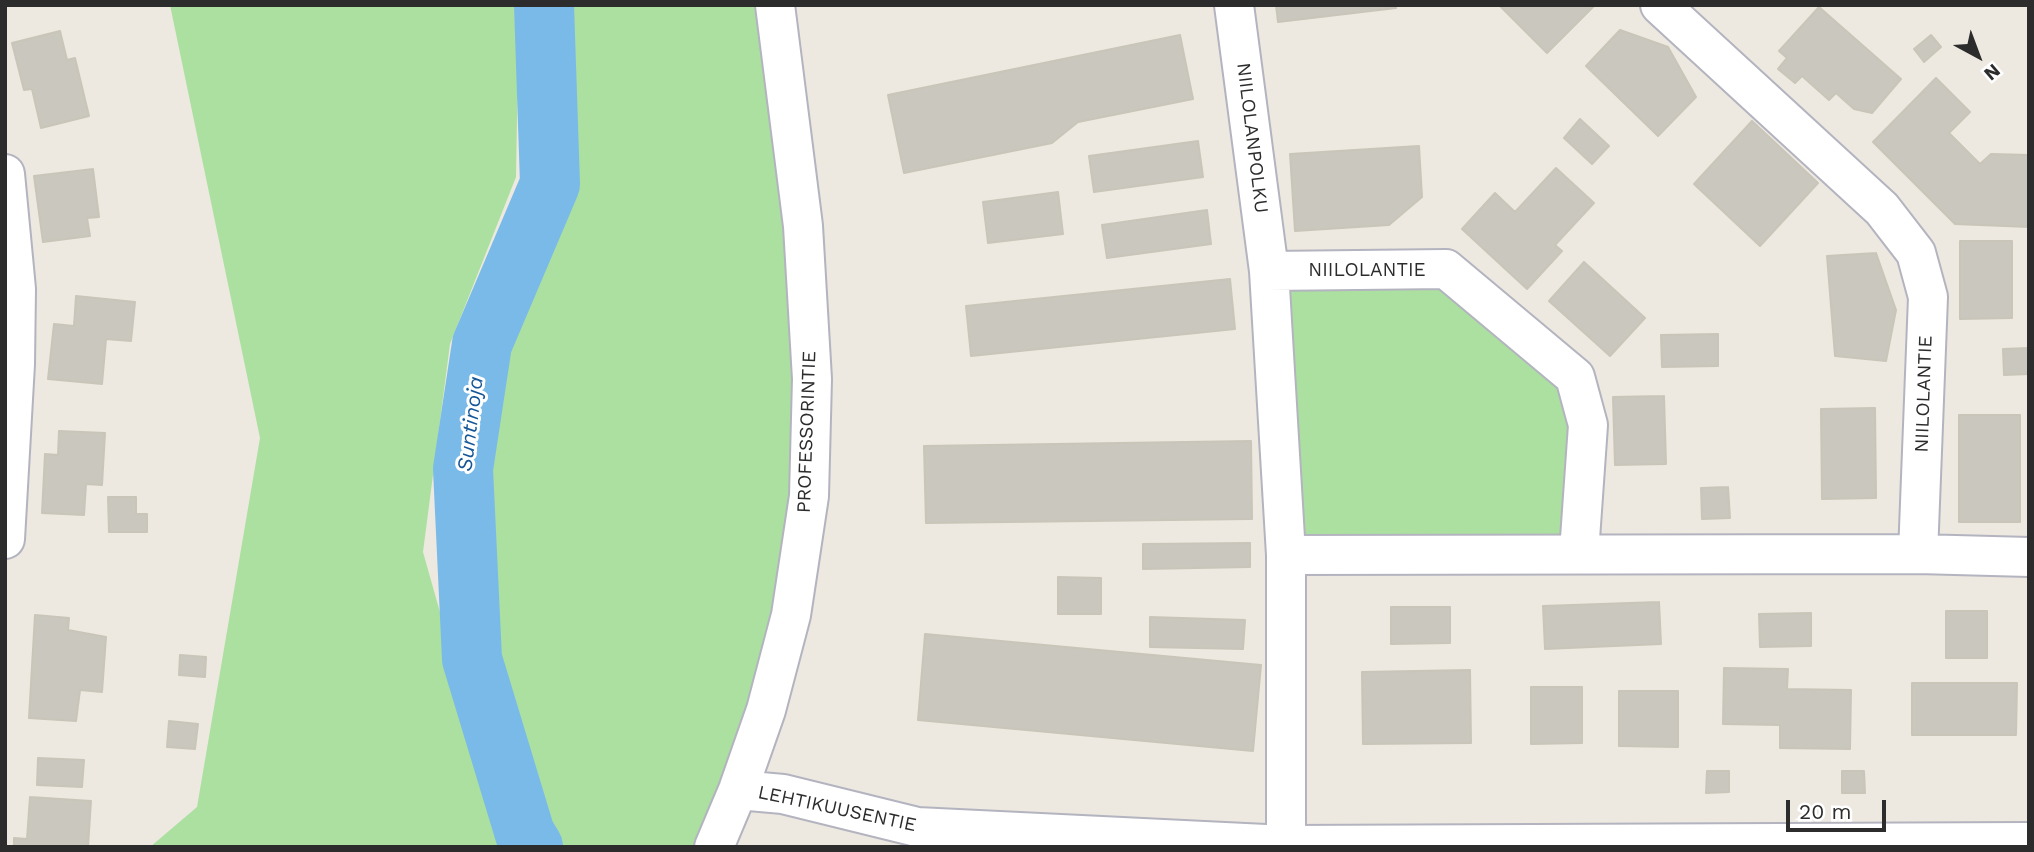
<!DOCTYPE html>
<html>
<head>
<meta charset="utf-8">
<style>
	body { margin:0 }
	#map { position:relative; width:2034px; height:852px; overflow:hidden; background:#ede9e0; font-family:"Work Sans",sans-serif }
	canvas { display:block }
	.frame { position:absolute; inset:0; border:7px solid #2c2c2c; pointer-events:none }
	.north { position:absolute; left:1943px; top:21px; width:70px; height:70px; -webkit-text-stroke:5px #fff; paint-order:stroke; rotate:139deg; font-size:19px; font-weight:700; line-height:28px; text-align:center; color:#2c2c2c }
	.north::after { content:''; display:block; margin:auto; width:24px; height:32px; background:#2c2c2c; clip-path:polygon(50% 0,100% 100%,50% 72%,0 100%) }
	.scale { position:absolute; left:1786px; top:800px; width:100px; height:32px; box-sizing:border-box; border:4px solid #2c2c2c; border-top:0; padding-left:9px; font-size:21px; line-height:24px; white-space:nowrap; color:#2c2c2c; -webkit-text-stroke:5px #fff; paint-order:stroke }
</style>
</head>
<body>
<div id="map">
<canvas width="2034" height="852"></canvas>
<div class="frame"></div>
<div class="north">N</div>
<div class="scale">20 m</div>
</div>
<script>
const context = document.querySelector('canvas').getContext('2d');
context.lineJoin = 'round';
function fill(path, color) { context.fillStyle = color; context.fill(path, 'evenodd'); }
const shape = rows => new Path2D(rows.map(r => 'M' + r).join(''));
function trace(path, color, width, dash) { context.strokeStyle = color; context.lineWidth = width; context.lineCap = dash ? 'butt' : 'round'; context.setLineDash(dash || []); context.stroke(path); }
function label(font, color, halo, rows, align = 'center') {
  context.font = font + ' "Work Sans",sans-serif'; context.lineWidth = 6; context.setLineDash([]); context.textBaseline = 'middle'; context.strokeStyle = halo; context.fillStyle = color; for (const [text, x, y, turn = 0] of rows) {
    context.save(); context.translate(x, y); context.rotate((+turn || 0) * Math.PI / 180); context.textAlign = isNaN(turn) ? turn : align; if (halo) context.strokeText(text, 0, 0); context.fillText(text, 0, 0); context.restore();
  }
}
fill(shape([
	[170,5,519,5,516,177,450,344,423,552,498,818,516,847,150,847,197,807,260,438],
	[544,5,775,5,809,496,714,847,552,847,472,659,463,469,482,344,550,184],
	[1446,269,1575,377,1579,553,1286,555,1269,271]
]), '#ace0a0');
trace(shape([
	[533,847,525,834,472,659,463,469,482,344,550,184,544,5]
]), '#7abae8', 60);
const building = shape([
	[1276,5,1395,5,1396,8,1278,22,1276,5],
	[1499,5,1595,5,1547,53,1499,5],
	[1819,7,1901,79,1872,113,1854,109,1836,93,1829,100,1802,76,1795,83,1778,69,1787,58,1779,51,1819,7],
	[1620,30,1668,47,1696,97,1658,136,1586,66,1620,30],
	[60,31,67,60,75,58,89,116,41,128,32,89,24,90,12,43,60,31],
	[1180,35,1193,99,1078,122,1052,143,904,173,888,95,1180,35],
	[1931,35,1941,47,1924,62,1914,49,1931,35],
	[1936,78,1970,112,1949,133,1980,164,1991,154,2029,155,2029,227,1955,224,1873,142,1936,78],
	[1580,119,1609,146,1592,164,1564,138,1580,119],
	[1752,121,1818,183,1760,246,1694,184,1752,121],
	[1198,141,1203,177,1094,192,1089,156,1198,141],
	[1419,146,1422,197,1389,225,1295,231,1290,154,1419,146],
	[1556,168,1594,203,1555,245,1562,251,1527,289,1462,229,1495,193,1515,212,1556,168],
	[93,169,99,217,87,218,90,236,43,242,34,176,93,169],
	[1058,192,1063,234,988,243,983,202,1058,192],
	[1207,210,1211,244,1107,258,1102,225,1207,210],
	[1960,241,2012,241,2012,318,1960,319,1960,241],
	[1876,253,1896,310,1886,361,1835,356,1827,256,1876,253],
	[1584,262,1645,318,1610,356,1549,301,1584,262],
	[1230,279,1235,329,971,356,966,306,1230,279],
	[76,296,135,302,131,341,106,339,102,384,48,379,54,324,74,326,76,296],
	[1718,334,1718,366,1662,367,1661,335,1718,334],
	[2029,348,2029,374,2004,375,2003,349,2029,348],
	[1664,396,1666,464,1615,465,1613,397,1664,396],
	[1875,408,1876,498,1822,499,1821,409,1875,408],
	[1959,415,2020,415,2020,522,1959,522,1959,415],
	[59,431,105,433,102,485,86,484,84,515,42,513,45,454,58,455,59,431],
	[1251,441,1252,519,926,523,924,446,1251,441],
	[1728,487,1730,518,1702,519,1701,488,1728,487],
	[108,497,136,497,136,514,147,514,147,532,109,532,108,497],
	[1250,543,1250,567,1143,569,1143,544,1250,543],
	[1058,577,1101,578,1101,614,1058,614,1058,577],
	[1659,602,1661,644,1545,649,1543,606,1659,602],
	[1391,607,1450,607,1450,643,1391,644,1391,607],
	[1946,611,1987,611,1987,658,1946,658,1946,611],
	[1811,613,1811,646,1760,647,1759,614,1811,613],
	[35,615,69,618,68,630,106,637,102,692,80,690,76,721,29,718,35,615],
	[1150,617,1245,620,1243,649,1150,647,1150,617],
	[925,634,1261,665,1253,751,918,720,925,634],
	[180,655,206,657,205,677,179,675,180,655],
	[1724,668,1788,669,1787,689,1851,690,1850,749,1780,748,1780,725,1723,724,1724,668],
	[1470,670,1471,743,1363,744,1362,672,1470,670],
	[1912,683,2017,683,2016,735,1912,735,1912,683],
	[1531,687,1582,687,1582,743,1531,744,1531,687],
	[1619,691,1678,691,1678,747,1619,746,1619,691],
	[169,721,198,724,195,749,167,747,169,721],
	[38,758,84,760,82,787,37,785,38,758],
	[1707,771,1729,771,1729,792,1706,793,1707,771],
	[1842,771,1864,771,1865,793,1842,793,1842,771],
	[30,797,91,801,88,847,14,847,14,838,27,839,30,797]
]);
fill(building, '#c9c7be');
trace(building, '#c9c5b9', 2);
const street = shape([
	[1234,5,1269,271],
	[5,174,16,289,15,364,5,539],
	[1579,553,1588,425,1575,377,1446,269,1269,271,1286,555,1918,554,1928,297,1916,253,1882,209,1660,5],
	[1918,554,2029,557],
	[1286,845,1286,555]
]);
const secondary = shape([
	[738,790,783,794,917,827,1286,845,2029,842],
	[714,847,738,790,766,710,791,615,809,496,812,379,803,226,775,5]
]);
trace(street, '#b3b4bf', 42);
trace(secondary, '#b3b4bf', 42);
trace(street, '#fff', 38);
trace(secondary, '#fff', 38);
label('19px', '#2c2c2c', '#fff', [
	["NIILOLANPOLKU",1252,138,83],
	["NIILOLANTIE",1367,270],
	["NIILOLANTIE",1924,394,-88],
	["PROFESSORINTIE",807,432,-88],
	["LEHTIKUUSENTIE",837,809,12]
]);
label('italic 21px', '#165797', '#fff', [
	["Suntinoja",471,424,-83]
]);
</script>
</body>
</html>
